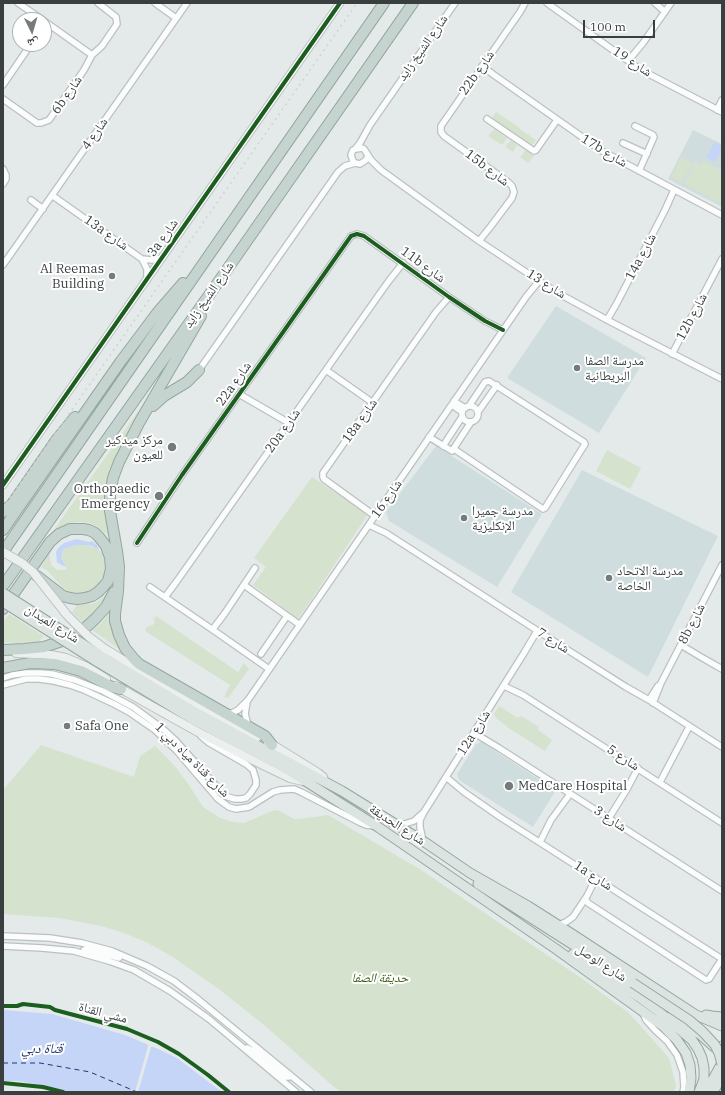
<!DOCTYPE html>
<html>
<head>
<meta charset="utf-8">
<style>
	body { margin:0 }
	#map { position:relative; width:725px; height:1095px; overflow:hidden; background:#e4eaea; font-family:"IBM Plex Serif","Noto Naskh Arabic",serif }
	canvas { display:block }
	.frame { position:absolute; inset:0; border:4px solid #393e3e; pointer-events:none }
	.north { position:absolute; left:12px; top:12px; width:40px; height:40px; box-sizing:border-box; background:#fff; border:1px solid #b0b2b2; border-radius:50%; rotate:175deg; font-size:11px; font-weight:700; line-height:16px; text-align:center; color:#393e3e }
	.north::after { content:''; display:block; margin:auto; width:14px; height:18px; background:#757a7a; clip-path:polygon(50% 0,100% 100%,50% 72%,0 100%) }
	.scale { position:absolute; left:583px; top:20px; width:72px; height:18px; box-sizing:border-box; border:2px solid #393e3e; border-top:0; padding-left:5px; font-size:12px; line-height:14px; white-space:nowrap; color:#393e3e; -webkit-text-stroke:3px #fff; paint-order:stroke }
</style>
</head>
<body>
<div id="map">
<canvas width="725" height="1095"></canvas>
<div class="frame"></div>
<div class="north">ش</div>
<div class="scale">100 m</div>
</div>
<script>
const context = document.querySelector('canvas').getContext('2d');
context.lineJoin = 'round';
function fill(path, color) { context.fillStyle = color; context.fill(path, 'evenodd'); }
const shape = rows => new Path2D(rows.map(r => 'M' + r).join(''));
function trace(path, color, width, dash) { context.strokeStyle = color; context.lineWidth = width; context.lineCap = dash ? 'butt' : 'round'; context.setLineDash(dash || []); context.stroke(path); }
function label(font, color, halo, rows, align = 'center') {
  context.font = font + ' "IBM Plex Serif","Noto Naskh Arabic",serif'; context.lineWidth = 4; context.setLineDash([]); context.textBaseline = 'middle'; context.strokeStyle = halo; context.fillStyle = color; for (const [text, x, y, turn = 0] of rows) {
    context.save(); context.translate(x, y); context.rotate((+turn || 0) * Math.PI / 180); context.textAlign = isNaN(turn) ? turn : align; if (halo) context.strokeText(text, 0, 0); context.fillText(text, 0, 0); context.restore();
  }
}
fill(shape([
	[693,130,722,144,722,207,668,179],
	[556,306,646,358,599,433,507,378],
	[436,446,542,514,497,587,389,521,386,512],
	[582,470,718,536,648,677,511,592],
	[481,742,556,790,533,827,459,780,457,774,476,744]
]), '#cfddde');
fill(shape([
	[496,112,520,128,520,129,536,140,530,147,491,120],
	[494,129,507,138,502,145,488,136],
	[511,140,517,145,513,152,505,147],
	[526,150,534,156,528,163,520,157],
	[681,157,693,163,682,183,671,177],
	[703,161,722,171,722,204,684,184,695,162,701,165],
	[154,389,124,441,117,455,112,468,114,547,108,536,100,529,90,523,80,522,70,523,60,527,51,534],
	[607,450,641,468,630,489,596,471],
	[312,477,368,514,331,570,298,619,253,585,266,567,254,558],
	[77,545,85,545,97,548,104,555,105,561,105,574,103,580,99,586,90,592,83,593,69,592,61,586,48,571,41,567,50,553,50,560,52,566,58,570,63,570,67,569,62,559,61,555,64,549,69,547],
	[109,591,103,603,85,624,72,612,77,605,92,604,98,601],
	[113,606,129,656,92,630,100,624,107,616],
	[9,614,44,636,39,642,18,643,3,642,3,622],
	[156,616,238,672,244,663,249,669,228,698,224,697,230,685,145,631,147,626,149,627,150,625,152,626,155,622,153,620],
	[499,706,518,718,521,716,539,727,538,730,552,740,545,751,510,729,497,719,494,714],
	[41,745,134,777,140,756,155,746,174,765,189,785,203,807,220,818,233,822,244,823,272,811,278,810,294,819,299,819,328,815,421,870,581,978,629,1013,669,1058,676,1085,674,1092,342,1092,334,1087,264,1025,220,990,173,957,146,942,121,932,101,926,59,918,3,914,3,790]
]), '#d5e2ce');
fill(shape([
	[715,142,722,145,722,149,715,162,706,158],
	[76,539,90,542,92,541,97,545,99,550,92,546,85,545,77,545,69,547,64,549,61,555,62,559,66,567,61,565,57,562,56,552,58,548,64,543],
	[3,1010,52,1014,125,1035,158,1049,177,1058,222,1092,68,1092,41,1085,18,1081,3,1081]
]), '#c5d5f8');
fill(shape([
	[149,1043,152,1044,138,1092,135,1092]
]), '#e4eaea');
trace(shape([
	[3,1063,40,1063,90,1072,137,1092]
]), '#233570', 1, [5, 4]);
const minor = shape([
	[18,3,43,20],
	[155,3,176,18],
	[547,3,641,70,722,112],
	[655,3,665,12],
	[44,21,92,55],
	[628,61,643,43,671,3],
	[482,66,494,75,602,151,722,215],
	[3,85,31,44],
	[3,99,37,123,41,123,49,120,84,70,92,55,102,46,117,24,116,17,98,3],
	[717,110,722,100],
	[487,119,534,151,536,150,557,120],
	[635,126,653,135,654,137,639,171],
	[623,143,647,154],
	[356,148,360,143,370,125,455,3],
	[368,156,366,160,360,164,355,163,353,161,351,155,353,150,356,149,362,148,364,149,371,160,381,170,479,241,556,292,611,322,722,379],
	[3,169,6,175,6,179,3,184],
	[53,196,142,259,147,269,147,280],
	[31,200,43,209],
	[479,241,491,226,512,198,514,192,512,186,508,182,444,136,441,132,441,126,520,12,525,3],
	[142,259,152,260,162,258],
	[3,265,187,3],
	[607,320,617,303,665,210,674,190],
	[672,354,722,259],
	[199,370,338,172,345,166,355,163],
	[326,370,373,403],
	[239,394,289,423],
	[454,401,465,408],
	[452,405,462,412],
	'462 414a8 8 0 1 1 16 0a8 8 0 1 1-16 0Z',
	[478,412,497,385],
	[429,437,452,451,471,422],
	[443,446,462,417],
	[454,449,543,509,545,508,585,444,584,442,489,381,485,382,469,406],
	[375,516,324,479,323,477,323,473,436,312,449,297],
	[369,525,386,533,541,633,626,687,649,700,722,747],
	[137,543,182,475,351,236,357,234,364,236,449,297,485,321,503,330],
	[244,585,300,625],
	[150,587,216,632,269,669],
	[165,597,177,581,388,282,403,263],
	[213,629,225,613,255,568],
	[681,645,701,657,722,669],
	[261,654,287,616],
	[3,678,12,675,26,673,40,673,52,674,75,680,103,691,133,707,163,729,176,741,225,796,235,799,241,799,246,798,250,794,256,785,256,780,253,770,246,764,208,742,201,736],
	[3,685,26,679,39,679,54,681,70,685,84,690,114,704,129,712,155,730,176,750,218,799,229,807,236,809,249,807,273,792,280,790,294,789,301,792,359,822,366,825,374,826],
	[504,686,523,695,722,823],
	[649,700,658,686],
	[247,702,245,714,248,725],
	[653,703,661,683,722,565],
	[227,714,232,713,238,710,248,700,526,297,539,281],
	[474,733,499,748,722,891],
	[446,777,464,792,500,817,722,959],
	[660,782,689,727],
	[423,814,420,820,420,827,423,841],
	[609,818,627,789,638,768],
	[398,826,414,821,424,812,524,653,537,631],
	[540,842,551,820,570,794],
	[585,899,588,903,706,980,709,979,722,959],
	[558,925,566,922,573,917,587,896,596,878],
	[3,936,50,938,82,943,112,951,147,966,174,981,199,1000,311,1092],
	[3,946,42,948,74,951,109,961,134,970,170,991,209,1019,296,1092],
	[86,953,84,952,84,950,88,949,119,958],
	[642,1011,646,1020,655,1030,667,1041,677,1055,683,1072,684,1087,683,1092],
	[247,1048,256,1053,286,1077,289,1077,289,1074]
]);
const tertiary = shape([
	[3,485,340,3]
]);
const secondary = shape([
	[105,649,197,705,257,737],
	[16,653,51,655,66,658,87,667,106,679],
	[116,686,198,732,263,765,290,778,303,781],
	[268,742,318,773,323,777,324,781]
]);
const primary = shape([
	[100,655,195,712,342,791,426,843,470,873,528,906,572,934,696,1015,722,1026],
	[96,661,192,719,288,770,378,827,556,949,663,1026,677,1040,686,1053,690,1065,691,1078,689,1092],
	[478,884,633,983],
	[573,954,642,999,657,1010,692,1040,698,1049,702,1058,704,1068,704,1079,699,1092],
	[706,1015,712,1016,722,1017],
	[672,1016,701,1035,714,1047,718,1048,722,1046],
	[706,1092,722,1063],
	[713,1092,722,1076]
]);
const motorway = shape([
	[201,316,139,423,119,462,113,478,110,495,110,511,117,551,119,567,118,591,115,614,115,621,119,635,125,648,134,659,139,664,265,736,272,745],
	[153,406,164,396,187,382,199,370],
	[3,512,12,504,57,439,75,417],
	[3,530,121,361,157,313,183,283],
	[3,552,384,3],
	[3,586,219,281,413,3],
	[3,609,50,542,59,534,70,529,83,529,89,530,95,533,99,537,106,546,108,552,110,557,111,569,108,581,103,587,98,592,92,596,85,598,77,599,70,598,63,596,37,576],
	[3,650,24,649,44,647,68,639,83,630,95,619,106,607,114,592],
	[3,668,30,663,55,664,81,671,112,687,121,689]
]);
trace(minor, '#bbc0c0', 8);
trace(tertiary, '#bbc0c0', 9);
trace(secondary, '#bbc0c0', 10);
trace(primary, '#95a6a0', 11);
trace(motorway, '#95a6a0', 12);
trace(minor, '#fbfcfc', 5.5);
trace(tertiary, '#fbfcfc', 7);
trace(secondary, '#ebefee', 8);
trace(primary, '#dbe4e1', 9);
trace(motorway, '#c5d4cf', 10);
trace(shape([
	[3,508,357,3]
]), '#d0d2d2', 1.5, [2, 4]);
const secondaryBridge = shape([
	[3,552,22,563,33,572,67,615,89,637,105,649]
]);
const primaryBridge = shape([
	[3,593,100,655],
	[3,602,96,661],
	[633,983,689,1020,703,1032,715,1045,719,1053,722,1064]
]);
trace(secondaryBridge, '#bbc0c0', 10, []);
trace(primaryBridge, '#95a6a0', 11, []);
trace(secondaryBridge, '#ebefee', 8);
trace(primaryBridge, '#dbe4e1', 9);
trace(shape([
	[3,485,340,3],
	[137,543,182,475,351,236,357,234,364,236,449,297,485,321,503,330],
	[3,1006,17,1006,23,1004,50,1007,55,1010,127,1029,158,1042,179,1054,208,1075,229,1092],
	[3,1083,43,1087,63,1092]
]), '#1b5e20', 4);
for (const [x, y, r, color] of [
	[112,276,4,"#757a7a"],
	[577,368,4,"#757a7a"],
	[172,447,5,"#757a7a"],
	[159,496,5,"#757a7a"],
	[464,518,4,"#757a7a"],
	[609,578,4,"#757a7a"],
	[67,726,4,"#757a7a"],
	[509,786,5,"#757a7a"]
]) { const dot = new Path2D(); dot.arc(x, y, r, 0, 2 * Math.PI); context.fillStyle = color; context.fill(dot); trace(dot, '#fff', 1.5); }
label('13px', '#393e3e', '#fff', [
	["شارع الشيخ زايد",423,48,-55],
	["شارع 19",632,62,33],
	["22b شارع",477,73,-55],
	["6b شارع",67,95,-55],
	["شارع 4",95,134,-55],
	["17b شارع",604,151,31],
	["15b شارع",487,168,37],
	["13a شارع",106,233,35],
	["3a شارع",163,238,-55],
	["14a شارع",641,257,-62],
	["11b شارع",423,265,36],
	["شارع 13",546,284,32],
	["شارع الشيخ زايد",209,295,-55],
	["12b شارع",692,317,-62],
	["22a شارع",234,384,-55],
	["18a شارع",360,421,-55],
	["20a شارع",283,431,-55],
	["شارع 16",387,499,-55],
	["شارع الميدان",52,624,32],
	["8b شارع",692,624,-63],
	["شارع 7",553,641,32],
	["12a شارع",474,733,-58],
	["شارع 5",623,758,33],
	["شارع قناة مياه دبي 1",192,760,45],
	["شارع 3",610,819,33],
	["شارع الحديقة",397,825,33],
	["1a شارع",593,876,33],
	["شارع الوصل",601,963,33],
	["مشي القناة",103,1013,15]
]);
label('13px', '#393e3e', '#fff', [
	["Al Reemas",104,269,"right"],
	["Building",104,284,"right"],
	["مدرسة الصفا",585,361],
	["البريطانية",585,376],
	["مركز ميدكير",163,440,"right"],
	["للعيون",163,455,"right"],
	["Orthopaedic",150,489,"right"],
	["Emergency",150,504,"right"],
	["مدرسة جميرا",472,511],
	["الإنكليزية",472,526],
	["مدرسة الاتحاد",617,571],
	["الخاصة",617,586],
	["Safa One",75,726],
	["MedCare Hospital",518,786]
], 'left');
label('italic 13px', '#3e5b12', '#fff', [
	["حديقة الصفا",380,978]
]);
label('italic 14px', '#233570', '#fff', [
	["قناة دبي",42,1049]
]);
</script>
</body>
</html>
